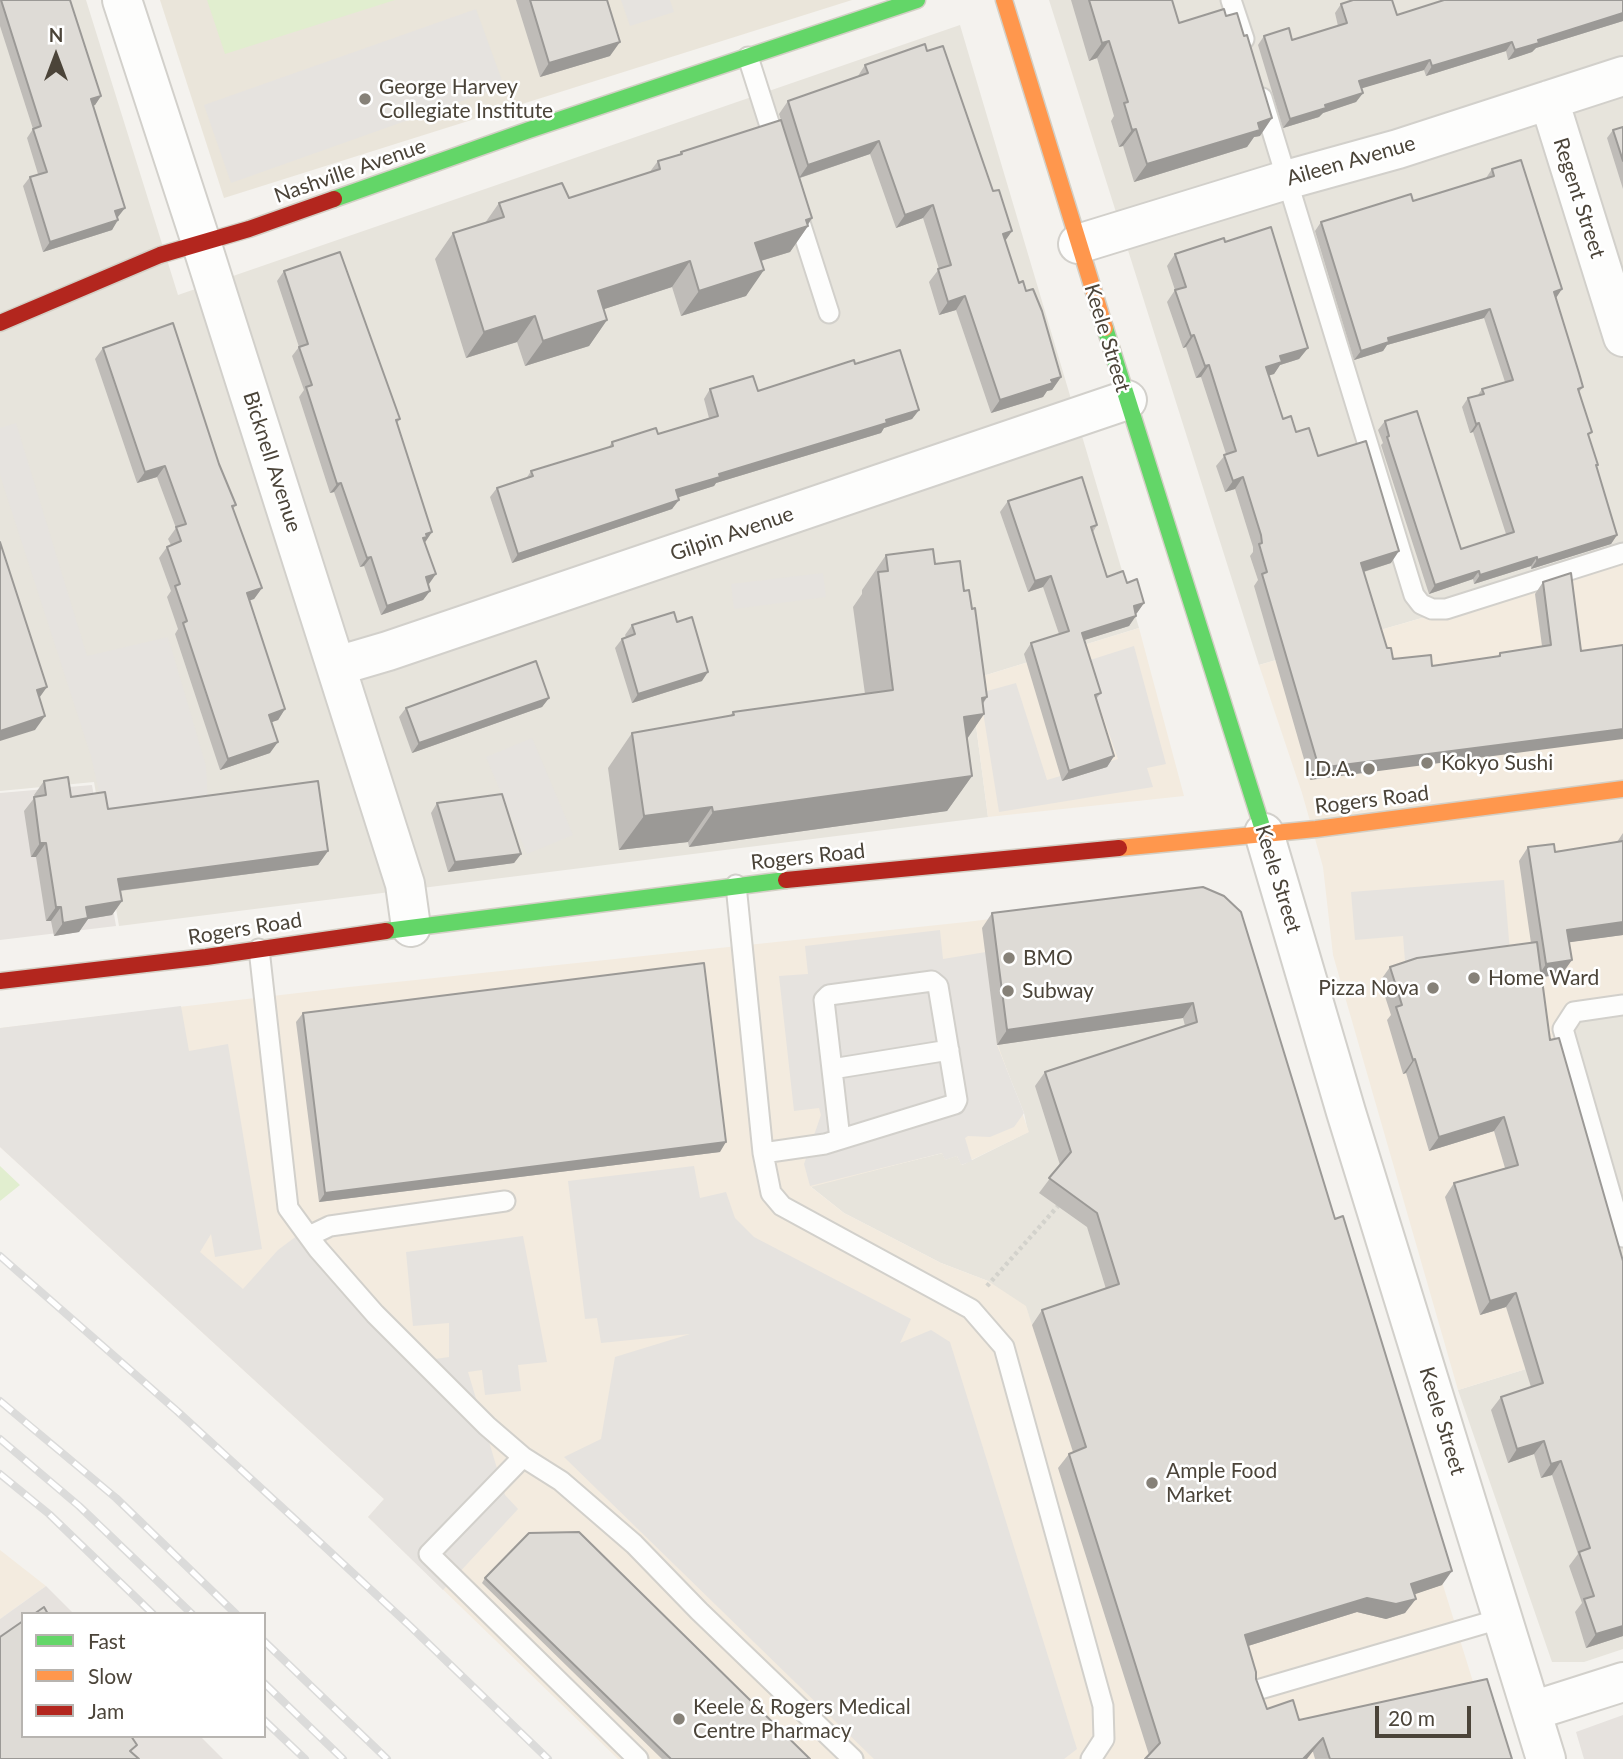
<!DOCTYPE html>
<html>
<head>
<meta charset="utf-8">
<style>
	body { margin:0 }
	#map { position:relative; width:1623px; height:1759px; overflow:hidden; background:#f4f2ee; font-family:Lato,sans-serif }
	canvas { display:block }
	.legend { position:absolute; left:21px; top:1612px; width:245px; height:126px; box-sizing:border-box; background:#fff; border:2px solid #b7b4b0; margin:0; padding:9px 12px; list-style:none; font-size:21px; color:#4b4439 }
	.legend li { display:flex; align-items:center; gap:14px; height:35px }
	.legend b { width:35px; border:2px solid #b7b4b0 }
	.north { position:absolute; left:21px; top:21px; width:70px; height:70px; -webkit-text-stroke:5px #fff; paint-order:stroke; rotate:0deg; font-size:19px; font-weight:700; line-height:28px; text-align:center; color:#4b4439 }
	.north::after { content:''; display:block; margin:auto; width:24px; height:32px; background:#4b4439; clip-path:polygon(50% 0,100% 100%,50% 72%,0 100%) }
	.scale { position:absolute; left:1375px; top:1706px; width:96px; height:32px; box-sizing:border-box; border:4px solid #4b4439; border-top:0; padding-left:9px; font-size:21px; line-height:24px; white-space:nowrap; color:#4b4439; -webkit-text-stroke:5px #fff; paint-order:stroke }
</style>
</head>
<body>
<div id="map">
<canvas width="1623" height="1759"></canvas>
<ul class="legend">
<li><b style="height:9px;background:#63d668"></b>Fast</li>
<li><b style="height:9px;background:#ff974d"></b>Slow</li>
<li><b style="height:9px;background:#b3261e"></b>Jam</li>
</ul>
<div class="north">N</div>
<div class="scale">20 m</div>
</div>
<script>
const context = document.querySelector('canvas').getContext('2d');
context.lineJoin = 'round';
function fill(path, color) { context.fillStyle = color; context.fill(path, 'evenodd'); }
const shape = rows => new Path2D(rows.map(r => 'M' + r).join(''));
function trace(path, color, width, dash) { context.strokeStyle = color; context.lineWidth = width; context.lineCap = dash ? 'butt' : 'round'; context.setLineDash(dash || []); context.stroke(path); }
function label(font, color, halo, rows, align = 'center') {
  context.font = font + ' Lato,sans-serif'; context.lineWidth = 5; context.setLineDash([]); context.textBaseline = 'middle'; context.strokeStyle = halo; context.fillStyle = color; for (const [text, x, y, turn = 0] of rows) {
    context.save(); context.translate(x, y); context.rotate((+turn || 0) * Math.PI / 180); context.textAlign = isNaN(turn) ? turn : align; if (halo) context.strokeText(text, 0, 0); context.fillText(text, 0, 0); context.restore();
  }
}
fill(shape([
	[0,0,86,0,178,295,960,25,1139,628,970,680,988,817,119,926,94,782,0,791],
	[1049,0,1623,0,1623,560,1259,665],
	[1248,980,1313,1192,1032,1325,988,1281,941,1263,844,1213,810,1186,943,1153,957,1156,962,1165,1028,1132,1024,1113,997,1045],
	[1623,997,1623,1262,1559,1041,1571,1011,1601,998],
	[1623,1339,1623,1649,1584,1662,1552,1662,1458,1390]
]), '#e7e4dc');
fill(shape([
	[1623,560,1623,997,1601,998,1571,1011,1559,1041,1623,1339,1458,1390,1333,955,1323,867,1302,793,1259,665],
	[1139,628,1184,796,988,817,970,680],
	[1208,892,1077,1033,998,1045,1029,1132,961,1165,957,1156,945,1160,942,1153,811,1187,844,1213,941,1263,988,1281,1026,1306,1032,1325,1333,1231,1497,1759,618,1759,368,1517,384,1499,0,1147,0,1028,349,987,966,922],
	[0,1550,46,1586,0,1619]
]), '#f3ebdf');
fill(shape([
	[92,785,116,926,0,940,0,793],
	[46,1586,74,1614,23,1614,23,1736,200,1736,223,1759,0,1759,0,1619],
	[1623,1715,1623,1759,1584,1759,1576,1732]
]), '#e6e2de');
fill(shape([
	[160,0,852,0,224,198]
]), '#eae5da');
fill(shape([
	[207,0,395,0,225,54],
	[0,1166,20,1185,0,1201]
]), '#e1eecf');
fill(shape([
	[621,0,670,0,674,12,630,26],
	[476,9,504,86,231,183,204,105],
	[16,423,87,656,168,637,206,766,208,803,105,818,91,756,0,475,0,428],
	[823,573,826,597,734,609,731,584],
	[1134,646,1166,764,1147,768,1153,787,999,812,980,693,1016,683,1047,780,1118,759,1084,662],
	[532,738,573,835,527,854,486,757],
	[1504,880,1510,952,1405,961,1403,936,1355,940,1351,892],
	[940,930,943,959,986,952,997,1045,1024,1113,1014,1127,990,1137,968,1136,965,1138,972,1161,961,1165,957,1156,945,1160,942,1153,810,1186,804,1164,821,1115,819,1108,794,1111,779,976,808,974,805,946],
	[181,1006,189,1051,228,1044,262,1249,215,1257,211,1234,200,1252,243,1289,278,1250,302,1232,414,1362,449,1357,449,1323,413,1326,406,1252,523,1236,547,1362,518,1365,521,1391,485,1395,482,1370,468,1372,505,1495,518,1509,443,1590,368,1517,384,1499,0,1147,0,1028],
	[694,1166,700,1198,726,1192,735,1218,754,1237,911,1319,900,1343,931,1330,950,1342,1077,1749,1064,1759,874,1759,564,1457,601,1439,615,1357,690,1334,601,1343,597,1318,585,1319,568,1181]
]), '#e6e3df');
const lane = shape([
	[1231,0,1244,39],
	[748,57,777,148],
	[1262,98,1414,595,1421,604,1432,609,1446,609,1623,553],
	[796,210,829,313],
	[736,885,763,1153,771,1193,782,1206,971,1309,1004,1347,1103,1706,1104,1739,1091,1759],
	[259,949,288,1208,318,1249,375,1314,487,1426,523,1457,561,1481,634,1544,699,1611,853,1759],
	[1623,1005,1574,1012,1563,1029,1623,1237],
	[832,1069,949,1050],
	[763,1153,825,1144,955,1104,957,1100,938,986,932,981,829,995,824,1000,840,1139],
	[309,1236,330,1226,505,1201],
	[523,1457,429,1554,638,1759],
	[1257,1690,1503,1618]
]);
const street = shape([
	[122,0,201,242,405,884,411,927],
	[1549,100,1623,337],
	[1078,244,1286,180,1398,149,1623,76],
	[337,666,388,651,1127,400],
	[1264,833,1346,1112,1546,1759],
	[1532,1711,1623,1682]
]);
const fast = shape([
	[334,199,529,130,917,0],
	[1105,328,1264,833],
	[386,931,786,880]
]);
const slow = shape([
	[1004,0,1105,328],
	[1119,848,1316,829,1623,789]
]);
const jam = shape([
	[0,323,160,255,249,229,334,199],
	[786,880,1119,848],
	[0,981,206,957,386,931]
]);
trace(lane, '#d2d0cb', 23);
trace(street, '#d2d0cb', 42);
trace(fast, '#d3cfc5', 19);
trace(slow, '#d3cfc5', 19);
trace(jam, '#d3cfc5', 19);
trace(shape([
	[987,1286,1058,1206]
]), '#d3d2cc', 4.5, [3.5, 3.5]);
trace(lane, '#fdfdfc', 19);
trace(street, '#fdfdfc', 38);
trace(fast, '#63d668', 16);
trace(slow, '#ff974d', 16);
trace(jam, '#b3261e', 16);
const rail = shape([
	[0,1256,177,1411,298,1522,410,1626,548,1759],
	[0,1401,116,1498,236,1614],
	[0,1439,79,1506,192,1614],
	[0,1474,49,1514,153,1614],
	[264,1641,387,1759],
	[264,1683,343,1759],
	[264,1720,305,1759]
]);
trace(rail, '#dbdbda', 8);
trace(rail, '#fff', 5, [16]);
fill(shape([
	[0,0,70,0,101,96,95,105,93,106,118,217,112,230,43,252,23,186,30,177,38,174,27,138,33,129,0,26],
	[516,0,607,0,610,56,540,77],
	[1071,0,1172,0,1179,23,1260,136,1254,137,1247,147,1134,182,1123,146,1119,147,1111,121,1114,116,1097,58,1089,61],
	[1623,0,1623,21,1536,48,1532,52,1508,60,1506,51,1426,76,1424,70,1361,88,1363,93,1356,102,1323,113,1319,117,1283,128,1258,45,1264,36,1292,40,1338,26,1335,13,1341,4,1397,15],
	[865,65,993,191,1012,231,1005,240,1019,283,1026,291,1061,377,1052,390,1047,391,1043,397,991,413,956,310,939,315,929,282,939,269,923,218,896,228,870,154,800,178,812,218,808,225,808,226,790,252,761,261,746,296,681,316,672,287,604,309,607,320,589,346,525,366,517,342,466,358,435,259,453,233,485,223,499,203,569,198,649,173,658,161,680,154,681,152,781,120,779,114,788,101,858,76],
	[1623,127,1623,189,1607,138,1613,130],
	[1492,169,1556,298,1583,387,1579,392,1589,437,1596,467,1617,535,1611,544,1531,569,1531,566,1474,584,1473,579,1429,594,1381,445,1383,443,1378,430,1385,421,1461,549,1506,534,1473,432,1470,433,1462,407,1468,398,1478,395,1482,389,1505,382,1484,318,1387,345,1383,351,1354,360,1315,231,1321,222,1413,201,1486,178],
	[1225,242,1308,348,1299,359,1280,365,1274,374,1269,375,1283,419,1318,456,1391,563,1364,572,1387,648,1393,659,1432,666,1497,657,1500,653,1542,646,1535,594,1543,582,1581,651,1310,780,1254,586,1258,580,1250,556,1253,552,1253,547,1235,489,1225,492,1216,466,1226,454,1201,377,1196,378,1186,347,1183,348,1167,302,1175,290,1167,266,1175,254],
	[284,271,400,419,397,423,426,541,424,542,429,584,428,584,430,591,423,600,381,615,364,566,360,567,334,492,330,493,299,397,304,390,292,356,299,347,277,281],
	[103,348,219,464,236,505,233,509,262,588,254,599,249,600,285,709,278,720,271,722,270,753,220,770,175,634,178,629,167,597,171,591,159,558,167,547,171,545,168,539,176,528,157,477,137,483,95,359],
	[855,364,919,410,912,419,884,428,881,433,716,483,714,486,678,497,672,509,512,563,490,497,497,488,526,479,531,471,609,447,612,442,658,434,709,418,704,399,710,389,758,391],
	[1008,501,1097,525,1093,532,1107,577,1127,583,1144,603,1136,614,1129,626,1084,640,1101,693,1096,699,1114,756,1107,767,1062,781,1024,654,1031,643,1059,634,1043,587,1028,592,1000,512],
	[886,555,935,564,964,591,972,609,987,697,983,704,984,714,967,739,972,776,947,811,689,847,688,842,619,850,608,768,632,733,730,716,733,712,865,694,853,607,862,594,862,590],
	[677,622,702,681,632,703,615,648,622,639,626,637,625,635,632,625],
	[549,698,542,707,412,753,399,717,406,708],
	[44,781,71,797,108,809,328,851,318,865,120,891,122,901,112,915,88,919,79,932,54,936,51,921,46,921,36,857,31,857,24,811,35,797,34,795],
	[437,803,521,854,514,863,448,872,431,813],
	[1623,833,1623,935,1569,942,1562,974,1541,977,1623,1636,1586,1648,1575,1612,1582,1603,1569,1566,1578,1554,1552,1475,1541,1478,1534,1454,1508,1463,1491,1410,1501,1397,1531,1387,1506,1307,1480,1315,1445,1197,1454,1183,1505,1168,1494,1131,1429,1151,1406,1073,1403,1074,1387,1020,1391,1015,1380,981,1390,967,1531,943,1519,861,1528,847,1555,852,1617,842],
	[1203,887,1442,1585,1414,1594,1405,1613,1386,1619,1357,1612,1248,1646,1256,1679,1267,1709,1299,1720,1512,1759,1315,1759,1313,1752,1149,1755,1058,1468,1069,1454,1073,1452,1032,1325,1042,1310,1106,1289,1087,1227,1039,1193,1060,1165,1035,1086,1045,1072,1185,1026,1183,1018,997,1045,982,928,992,913],
	[303,1013,720,1152,319,1202,296,1022],
	[485,1578,810,1759,662,1759,482,1583]
]), '#bfbcb8');
fill(shape([
	[1623,13,1623,21,1536,48,1532,52,1508,60,1515,50,1538,40],
	[1109,41,1097,58,1089,61,1102,43],
	[620,42,610,56,540,77,549,63],
	[1512,42,1506,51,1426,76,1432,66],
	[1430,60,1424,70,1353,91,1359,81],
	[1363,93,1356,102,1323,113,1319,117,1283,128,1290,119,1325,105],
	[101,96,95,105,84,108,91,99],
	[1272,118,1260,136,1254,137,1247,147,1134,182,1147,164],
	[1136,129,1123,146,1119,147,1132,130],
	[879,141,870,154,799,178,808,165],
	[933,205,923,218,896,228,905,215],
	[125,208,118,217,109,220,115,211],
	[812,218,806,227,808,226,790,252,737,268,755,243],
	[118,220,112,230,43,252,50,242],
	[1012,231,1003,244,1003,234],
	[690,261,672,287,580,317,598,291],
	[764,270,746,296,681,316,699,291],
	[1562,289,1556,298,1554,292],
	[965,296,956,310,939,315,948,302],
	[1490,309,1484,318,1387,345,1383,351,1354,360,1361,351,1388,338],
	[535,316,517,342,466,358,484,332],
	[607,320,589,346,525,366,543,341],
	[1194,335,1186,347,1183,348,1191,336],
	[1308,348,1299,359,1280,365,1274,374,1258,379,1266,367,1280,356],
	[1209,365,1201,377,1196,378,1205,366],
	[1061,377,1052,390,1047,391,1043,397,991,413,1000,400],
	[919,410,912,419,884,428,881,433,716,483,714,486,670,500,676,490,719,474],
	[1479,423,1473,432,1470,433,1476,424],
	[165,466,157,477,137,483,145,472],
	[1243,477,1235,489,1225,492,1233,481],
	[341,483,334,492,330,493,337,484],
	[679,500,672,509,512,563,518,554],
	[432,532,426,541,421,546,426,534],
	[1617,535,1611,544,1531,569,1537,560],
	[1399,551,1391,563,1353,575,1361,563],
	[371,557,364,566,360,567,367,558],
	[1537,557,1531,566,1474,584,1480,575],
	[1479,571,1473,579,1429,594,1435,585],
	[436,574,429,584,419,587,426,577],
	[1051,576,1043,587,1028,592,1035,581],
	[262,588,254,599,239,604,247,593],
	[430,591,423,600,381,615,387,606],
	[1144,603,1137,613,1126,617,1134,606],
	[1136,616,1129,626,1075,643,1082,633],
	[708,672,702,681,632,703,638,694],
	[47,687,37,701,37,690],
	[987,697,974,715,984,714,960,749,964,717,982,698],
	[549,698,542,707,412,753,419,743],
	[285,709,278,720,261,726,269,715],
	[45,716,35,730,0,741,0,731],
	[1623,729,1623,739,1310,780,1319,768],
	[278,742,270,753,220,770,228,759],
	[1114,756,1107,767,1062,781,1069,771],
	[972,776,947,811,689,847,713,812],
	[712,807,688,842,619,850,644,816],
	[40,843,46,843,36,857,31,857],
	[328,851,318,865,109,892,118,879],
	[521,854,514,863,448,872,455,862],
	[122,901,112,915,88,919,79,932,54,936,63,923,86,907],
	[56,907,61,907,51,921,46,921],
	[1623,922,1623,935,1557,944,1567,930],
	[1572,960,1562,974,1537,978,1546,964],
	[1193,1003,1183,1018,997,1045,1007,1030],
	[1415,1059,1406,1073,1403,1074,1413,1060],
	[1504,1117,1494,1131,1429,1151,1439,1137],
	[726,1142,720,1152,319,1202,325,1193],
	[1516,1293,1506,1307,1480,1315,1490,1301],
	[1544,1441,1534,1454,1508,1463,1517,1449],
	[1561,1461,1552,1475,1541,1478,1551,1464],
	[1452,1571,1442,1585,1401,1599,1411,1584],
	[1367,1598,1416,1599,1405,1613,1386,1619,1357,1612,1235,1650,1245,1635],
	[1623,1626,1623,1636,1586,1648,1596,1634],
	[1323,1738,1307,1759,1303,1759]
]), '#9b9996');
const building = shape([
	[1,0,70,0,101,96,91,99,125,208,115,211,118,220,50,242,30,177,47,172,33,129,41,126,1,0],
	[530,0,607,0,620,42,549,63,530,0],
	[1089,0,1172,0,1179,23,1224,9,1226,16,1237,13,1244,36,1247,35,1272,118,1258,123,1260,130,1147,164,1136,129,1132,130,1124,103,1128,102,1109,41,1102,43,1089,0],
	[1353,0,1392,0,1397,15,1444,0,1623,0,1623,13,1538,40,1539,43,1515,50,1512,42,1432,66,1430,60,1359,81,1363,93,1325,105,1326,108,1290,119,1264,36,1289,28,1292,40,1347,23,1341,4,1353,0],
	[925,44,927,51,943,46,993,191,999,190,1012,231,1003,234,1019,283,1023,281,1026,291,1033,289,1042,311,1061,377,1051,380,1053,383,1000,400,965,296,948,302,938,269,951,265,933,205,905,215,879,141,808,165,788,101,868,73,865,65,925,44],
	[781,120,812,218,806,220,808,226,755,243,764,270,699,291,690,261,598,291,607,320,543,341,535,316,484,332,453,233,504,217,499,203,562,183,569,198,660,169,658,161,682,154,681,152,781,120],
	[1623,127,1623,161,1613,130,1623,127],
	[1521,160,1562,289,1554,292,1579,373,1583,387,1578,389,1592,432,1588,434,1598,465,1596,465,1617,535,1537,560,1537,557,1480,575,1479,571,1435,585,1387,437,1389,436,1385,421,1417,411,1461,549,1514,532,1479,423,1476,424,1468,398,1484,394,1482,389,1513,380,1490,309,1388,338,1389,342,1361,351,1321,222,1411,194,1413,201,1494,176,1492,169,1521,160],
	[1271,227,1308,348,1280,356,1282,362,1266,367,1283,419,1291,416,1296,432,1309,428,1318,456,1366,441,1399,551,1361,563,1387,648,1391,648,1393,659,1431,655,1432,666,1500,656,1500,653,1551,645,1543,582,1571,573,1581,651,1623,645,1623,729,1319,768,1262,574,1267,572,1259,544,1262,543,1261,535,1243,477,1233,481,1224,455,1236,451,1209,365,1205,366,1194,335,1191,336,1175,290,1186,287,1175,254,1224,238,1225,242,1271,227],
	[340,252,400,419,396,420,432,532,426,534,427,537,423,538,436,574,426,577,430,591,387,606,371,557,367,558,341,483,337,484,306,387,312,385,299,347,308,344,284,271,340,252],
	[173,323,219,464,236,505,232,506,262,588,247,593,285,709,269,715,278,742,228,759,183,623,187,621,175,586,180,584,167,547,181,541,176,527,186,524,165,466,145,472,103,348,173,323],
	[900,350,919,410,886,420,887,423,719,474,720,477,676,490,679,500,518,554,497,488,533,476,531,471,613,446,612,442,656,428,658,434,718,416,710,389,753,376,758,391,854,360,855,364,900,350],
	[1082,477,1097,525,1091,527,1107,577,1123,571,1127,583,1137,579,1144,603,1134,606,1136,616,1082,633,1101,693,1095,695,1114,756,1069,771,1031,643,1069,631,1051,576,1035,581,1008,501,1082,477],
	[0,542,47,687,37,690,45,716,0,731,0,542],
	[933,549,935,564,960,561,964,591,969,590,972,609,975,608,987,697,982,698,984,714,964,717,972,776,713,812,712,807,644,816,632,733,734,715,733,712,893,690,878,572,888,571,886,555,933,549],
	[674,612,677,622,692,617,708,672,638,694,622,639,635,634,632,625,674,612],
	[536,661,549,698,419,743,406,708,536,661],
	[68,777,71,797,105,792,108,809,318,781,328,851,118,879,122,901,86,907,88,918,63,923,61,907,56,907,46,843,40,843,34,797,46,795,44,781,68,777],
	[502,794,521,854,455,862,437,803,502,794],
	[1623,841,1623,922,1567,930,1572,960,1546,964,1528,847,1554,844,1555,852,1623,841],
	[1203,887,1224,896,1241,912,1335,1219,1343,1216,1452,1571,1411,1584,1416,1599,1396,1604,1367,1598,1245,1635,1256,1672,1256,1679,1267,1709,1293,1700,1299,1720,1487,1679,1512,1759,1330,1759,1323,1738,1303,1759,1145,1759,1160,1743,1069,1454,1086,1447,1042,1310,1119,1284,1097,1213,1049,1178,1071,1152,1045,1072,1197,1022,1193,1003,1007,1030,992,913,1203,887],
	[1537,942,1550,1040,1559,1038,1623,1261,1623,1626,1596,1634,1584,1599,1594,1596,1579,1552,1590,1548,1561,1461,1551,1464,1544,1441,1517,1449,1501,1397,1543,1383,1516,1293,1490,1301,1454,1183,1518,1165,1504,1117,1439,1137,1415,1059,1413,1060,1396,1007,1402,1005,1390,967,1417,958,1537,942],
	[704,963,726,1142,325,1193,303,1013,704,963],
	[579,1532,810,1759,671,1759,485,1578,529,1533,579,1532],
	[44,1607,48,1614,34,1614,44,1607],
	[23,1621,23,1736,131,1736,137,1745,130,1751,139,1759,0,1759,0,1637,23,1621]
]);
fill(building, '#dedbd6');
trace(building, '#9b9996', 2);
for (const [x, y, r, color] of [
	[365,99,7,"#868178"],
	[1427,763,7,"#868178"],
	[1369,769,7,"#868178"],
	[1009,958,7,"#868178"],
	[1474,978,7,"#868178"],
	[1433,988,7,"#868178"],
	[1008,991,7,"#868178"],
	[1152,1483,7,"#868178"],
	[679,1719,7,"#868178"]
]) { const dot = new Path2D(); dot.arc(x, y, r, 0, 2 * Math.PI); context.fillStyle = color; context.fill(dot); trace(dot, '#fff', 2.5); }
label('21px', '#4b4439', '#fff', [
	["George Harvey",379,87],
	["Collegiate Institute",379,111],
	["Kokyo Sushi",1441,763],
	["I.D.A.",1355,769,"right"],
	["BMO",1023,958],
	["Home Ward",1488,978],
	["Pizza Nova",1419,988,"right"],
	["Subway",1022,991],
	["Ample Food",1166,1471],
	["Market",1166,1495],
	["Keele & Rogers Medical",693,1707],
	["Centre Pharmacy",693,1731]
], 'left');
label('21px', '#4b4439', '#fff', [
	["Aileen Avenue",1351,161,-16],
	["Nashville Avenue",350,171,-19],
	["Regent Street",1579,198,72],
	["Keele Street",1107,338,73],
	["Bicknell Avenue",272,462,72],
	["Gilpin Avenue",732,534,-19],
	["Rogers Road",1372,800,-7],
	["Rogers Road",808,857,-6],
	["Keele Street",1278,879,73],
	["Rogers Road",245,929,-9],
	["Keele Street",1442,1421,73]
]);
</script>
</body>
</html>
